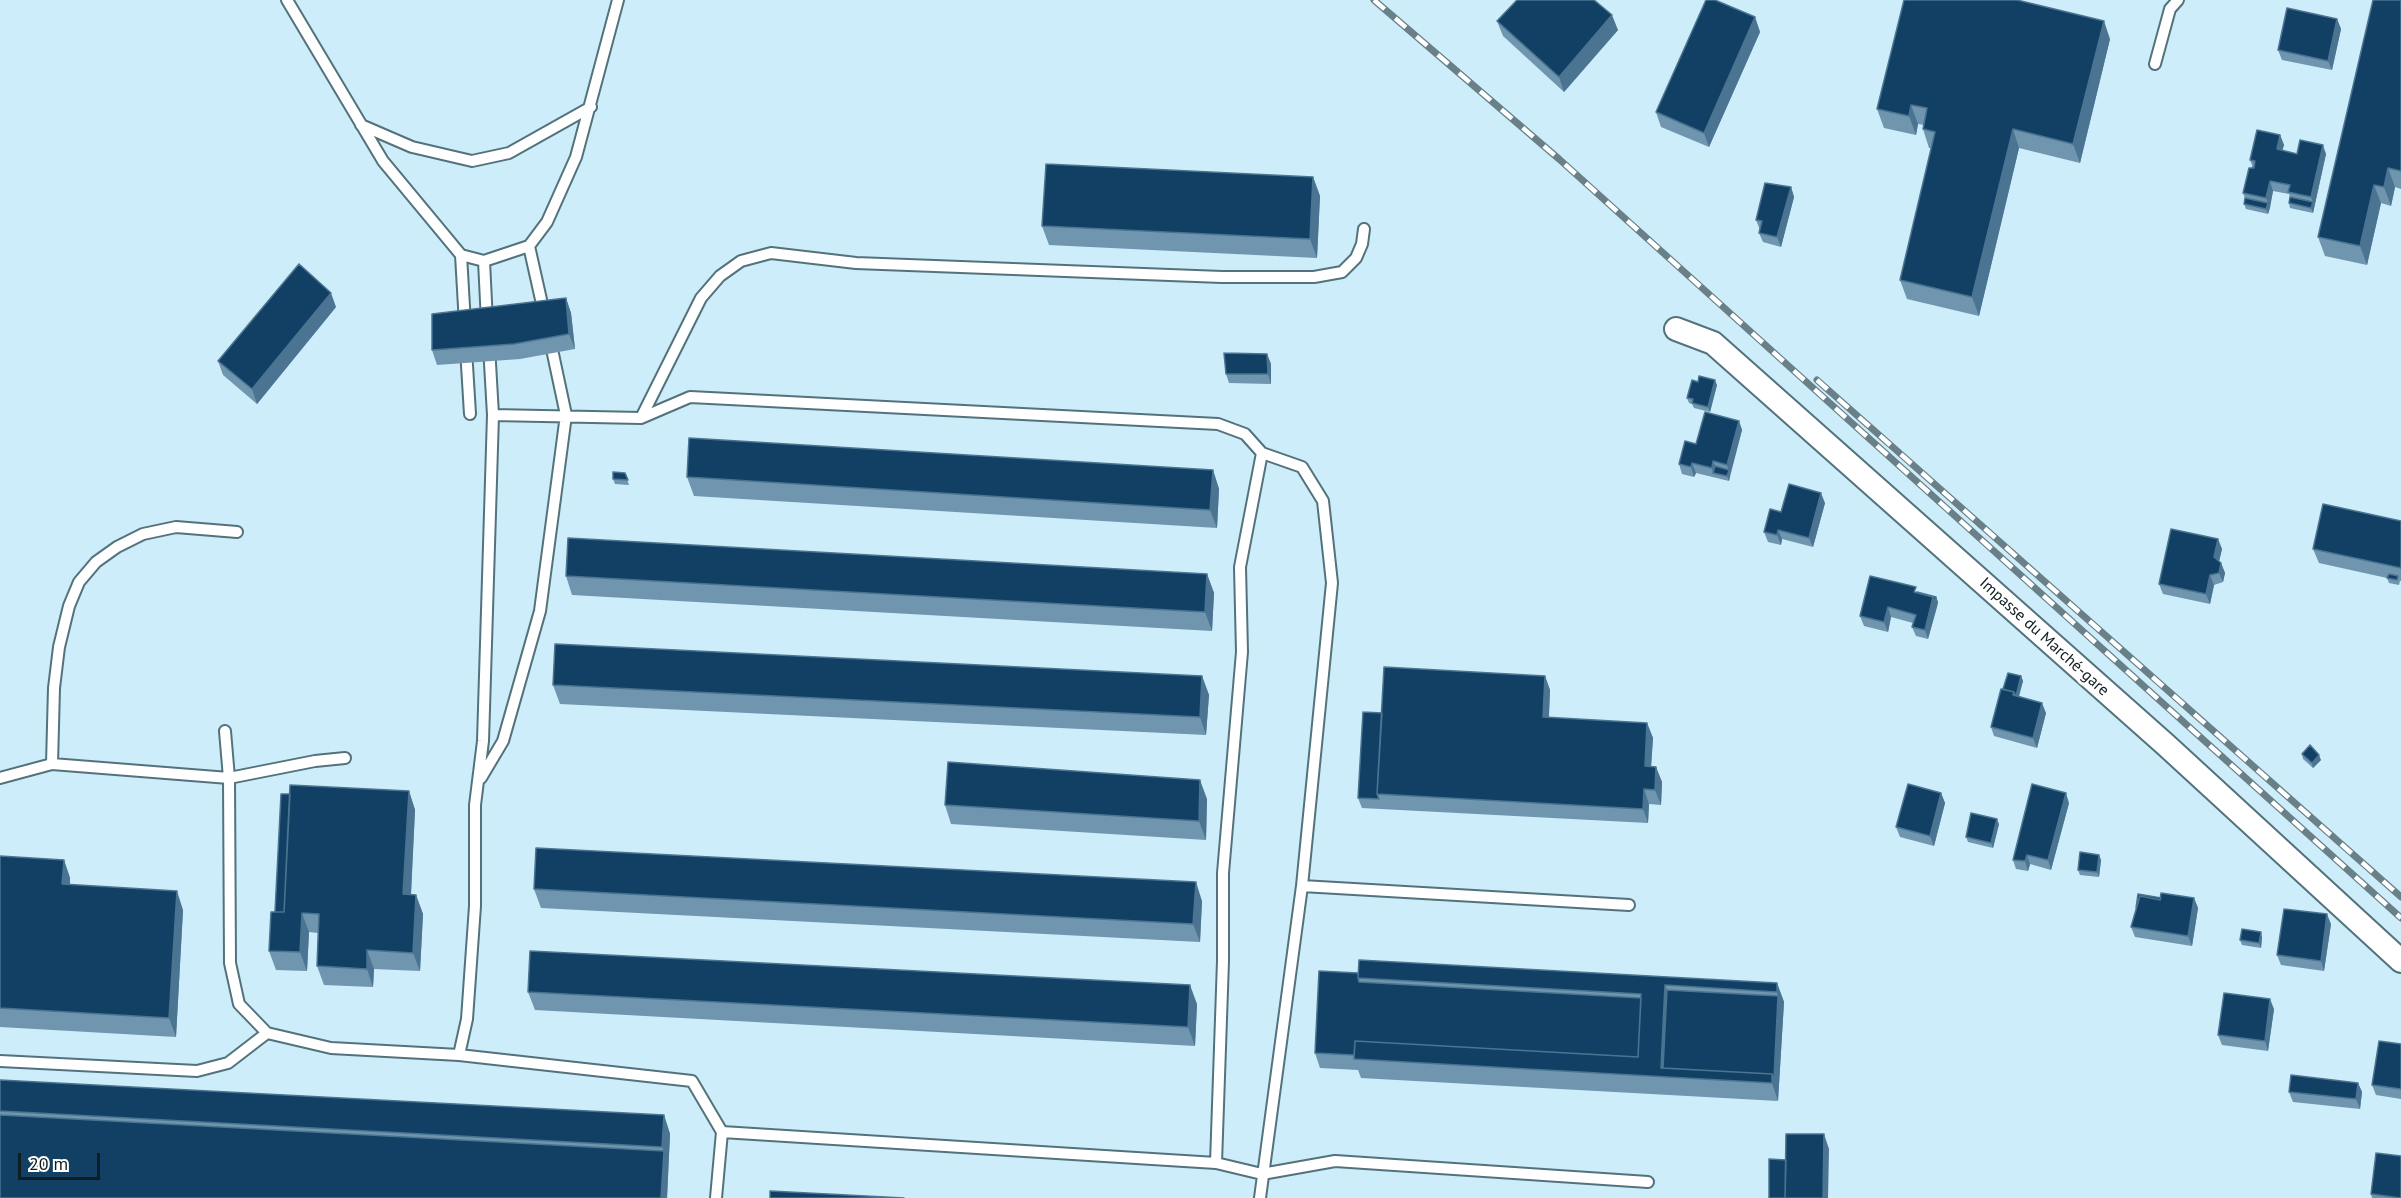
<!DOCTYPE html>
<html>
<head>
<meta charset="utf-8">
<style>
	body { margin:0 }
	#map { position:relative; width:2401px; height:1198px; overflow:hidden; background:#ccedf9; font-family:"PT Sans",sans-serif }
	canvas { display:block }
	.scale { position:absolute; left:18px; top:1153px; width:82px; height:27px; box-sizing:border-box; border:3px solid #101d21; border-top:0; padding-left:8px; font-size:18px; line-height:21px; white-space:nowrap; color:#101d21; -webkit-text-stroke:4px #fff; paint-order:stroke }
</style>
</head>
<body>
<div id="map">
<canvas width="2401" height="1198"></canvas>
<div class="scale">20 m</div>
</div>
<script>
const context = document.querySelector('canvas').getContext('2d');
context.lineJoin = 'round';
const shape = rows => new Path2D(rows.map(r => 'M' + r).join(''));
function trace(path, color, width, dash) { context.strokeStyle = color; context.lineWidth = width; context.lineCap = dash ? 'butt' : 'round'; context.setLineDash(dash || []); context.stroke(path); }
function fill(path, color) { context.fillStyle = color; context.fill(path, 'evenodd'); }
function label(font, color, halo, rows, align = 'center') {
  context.font = font + ' "PT Sans",sans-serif'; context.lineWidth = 6; context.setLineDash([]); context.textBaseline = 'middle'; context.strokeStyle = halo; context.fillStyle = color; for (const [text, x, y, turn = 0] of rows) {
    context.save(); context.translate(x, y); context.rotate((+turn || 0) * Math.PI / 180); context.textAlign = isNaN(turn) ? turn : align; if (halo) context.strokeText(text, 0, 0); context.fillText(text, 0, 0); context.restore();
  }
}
const lane = shape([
	[287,0,383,161,461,255,484,261],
	[2155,64,2170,9,2178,0],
	[361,125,412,147,472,161,509,153,591,107],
	[529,246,544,313],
	[461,255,465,324],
	[487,322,484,261,529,246,547,222,576,157,618,0],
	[466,349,470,414],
	[493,415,641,418,690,397,1218,424,1245,434,1262,453,1302,467,1323,501,1332,583,1302,886,1260,1198],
	[641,418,701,298,720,276,741,261,771,253,856,263,1222,277,1314,277,1342,272,1356,258,1362,244,1364,229],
	[225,731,229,778,230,963,239,1004,267,1033,331,1048,459,1055,692,1081,722,1132,1216,1163,1262,1174,1335,1161,1648,1182],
	[52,764,54,688,59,647,69,606,79,582,96,562,117,547,143,534,176,527,237,532],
	[0,778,52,764,229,778,315,761,345,758],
	[481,778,503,741,540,611,566,415,550,340],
	[1302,886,1629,905],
	[459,1055,467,1019,475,906,475,805,483,741,493,415,489,346],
	[0,1061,197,1071,228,1063,267,1033],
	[1216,1163,1223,961,1223,873,1242,652,1240,567,1262,453],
	[716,1198,722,1132]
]);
const street = shape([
	[1676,329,1713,343,2166,745,2401,961]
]);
trace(lane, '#53727c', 14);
trace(street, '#53727c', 26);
trace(lane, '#fff', 10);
trace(street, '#fff', 22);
const rail = shape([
	[1374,0,1559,159,2401,918],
	[1817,380,2401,897]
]);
trace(rail, '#6a8088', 7);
trace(rail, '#fff', 4.5, [14]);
fill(shape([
	[2401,0,2401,189,2395,187,2391,206,2381,203,2367,265,2325,256,2318,237],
	[1755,17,1760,32,1709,147,1661,127,1656,112],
	[2337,19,2341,29,2332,70,2282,60,2278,50],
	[1497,21,1618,30,1564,92,1503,36],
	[2110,39,2080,163,2019,148,1979,316,1907,299,1900,280,1932,148,1929,148,1923,129,1924,125,1918,124,1916,135,1884,128,1877,109],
	[2280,135,2284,145,2282,150,2297,154,2326,154,2313,213,2290,208,2289,203,2290,197,2289,194,2273,191,2268,214,2246,209,2244,204,2245,198,2243,193,2252,168,2252,165,2250,160],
	[1313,177,1320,196,1317,258,1049,245,1042,226],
	[1791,187,1794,197,1781,247,1763,242,1759,233,1760,230,1756,220],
	[566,298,571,313,575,349,520,359,437,365,432,350],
	[336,307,257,404,223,375,218,361],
	[1267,354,1271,364,1271,384,1229,383,1226,374],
	[1717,385,1710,412,1694,408,1692,404,1689,403,1687,398],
	[1739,421,1742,430,1729,481,1696,473,1694,477,1682,474,1679,464,1696,444],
	[1213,470,1219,489,1217,528,694,496,687,477],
	[625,473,629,485,615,484,613,479],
	[1825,503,1813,547,1782,539,1781,545,1768,542,1764,532,1781,512],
	[2401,521,2401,581,2400,581,2399,585,2389,583,2387,578,2319,563,2313,549],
	[2218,539,2222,549,2219,561,2221,563,2225,573,2223,582,2214,585,2210,604,2163,594,2159,584],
	[1207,574,1214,593,1212,631,572,595,566,576],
	[1917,592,1936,597,1938,602,1928,639,1916,636,1912,627,1913,623,1891,617,1888,632,1864,626,1860,616],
	[1202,676,1209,695,1206,735,560,704,553,685],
	[1545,676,1550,690,1549,718,1647,723,1653,738,1651,767,1656,767,1662,782,1661,805,1649,804,1648,823,1362,808,1358,798,1382,713],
	[2021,676,2023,681,2019,697,2046,713,2037,748,1994,736,1991,727,2003,689],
	[2302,754,2321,760,2313,768,2303,759],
	[409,791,415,810,411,895,416,895,423,914,420,971,374,969,373,987,324,985,317,966,318,933,309,932,307,971,276,970,269,951,275,912],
	[1941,793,1945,803,1934,846,1900,837,1896,827],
	[1207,799,1206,840,951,824,945,805],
	[2069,803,2051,870,2030,864,2028,871,2016,869,2013,860],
	[1999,824,1993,848,1968,842,1966,837],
	[2099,855,2101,860,2099,877,2080,875,2078,870],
	[0,856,64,860,70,878,70,884,183,910,176,1037,0,1027],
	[534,889,1202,901,1200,942,541,908],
	[2161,898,2194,898,2198,908,2192,946,2135,937,2131,927],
	[2331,924,2324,971,2281,965,2277,955],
	[2262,937,2261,948,2242,945,2240,940],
	[1358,973,1777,983,1784,1002,1778,1101,1361,1078,1358,1070,1320,1068,1315,1053],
	[528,992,1197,1004,1195,1046,535,1010],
	[2274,1009,2268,1051,2222,1045,2218,1035],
	[2401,1044,2401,1099,2376,1095,2372,1085],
	[0,1080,664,1115,670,1134,667,1198,0,1198],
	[2358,1083,2362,1092,2360,1109,2293,1102,2289,1092],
	[2371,1194,2401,1198,2372,1198]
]), '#6f96ae');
fill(shape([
	[1612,15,1618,30,1564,92,1559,77],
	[1755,17,1760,32,1709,147,1704,133],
	[2337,19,2341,29,2332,70,2328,61],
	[2104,21,2110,39,2080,163,2073,144],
	[1911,105,1918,124,1916,135,1909,116],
	[2013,129,2019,148,1979,316,1972,297],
	[2280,135,2284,145,2280,159,2277,149],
	[2323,145,2326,154,2313,213,2311,208,2313,202,2311,197],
	[2388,168,2395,187,2391,206,2384,187],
	[1313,177,1320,196,1317,258,1310,239],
	[2270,181,2273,191,2270,208,2266,198],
	[2374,185,2381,203,2367,265,2360,246],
	[1791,187,1794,197,1781,247,1777,237],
	[2268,203,2270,208,2268,214,2266,209],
	[331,293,336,307,257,404,252,389],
	[566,298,571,313,575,349,569,334],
	[1267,354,1271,364,1271,384,1268,374],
	[1715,380,1717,385,1710,412,1708,407],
	[1739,421,1742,430,1730,475,1727,465],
	[1713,461,1717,471,1713,473,1712,468],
	[1692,463,1696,473,1694,477,1691,467],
	[1213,470,1219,489,1217,528,1210,510],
	[1729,470,1730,475,1729,481,1727,476],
	[1821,493,1825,503,1813,547,1809,538],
	[1778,530,1782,539,1781,545,1777,535],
	[2218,539,2222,549,2218,566,2214,557],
	[2221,563,2225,573,2223,582,2219,573],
	[1207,574,1214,593,1212,631,1205,612],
	[2210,575,2214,585,2210,604,2206,594],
	[1933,597,1937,607,1928,639,1925,630],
	[1936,597,1938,602,1937,607,1935,602],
	[1888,607,1891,617,1888,632,1884,622],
	[1202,676,1209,695,1206,735,1200,717],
	[1545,676,1550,690,1548,732,1543,717],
	[2021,676,2023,681,2016,705,2013,695],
	[2042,703,2046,713,2037,748,2033,738],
	[1647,723,1653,738,1650,781,1645,766],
	[2319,755,2321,760,2313,768,2312,763],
	[1656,767,1662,782,1661,805,1655,790],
	[1200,780,1207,799,1206,840,1199,821],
	[1644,789,1649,804,1648,823,1643,809],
	[409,791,415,810,410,913,403,894],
	[1941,793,1945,803,1934,846,1930,836],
	[2066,793,2069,803,2051,870,2048,860],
	[1997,819,1999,824,1993,848,1991,843],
	[2027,855,2030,864,2028,871,2025,861],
	[2099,855,2101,860,2099,877,2097,872],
	[64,860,70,878,69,903,62,884],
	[1196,882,1202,901,1200,942,1193,924],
	[177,891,183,910,176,1037,169,1018],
	[416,895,423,914,420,971,413,953],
	[2194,898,2198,908,2192,946,2188,936],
	[302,913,309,932,307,971,300,952],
	[2327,914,2331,924,2324,971,2321,961],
	[2261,932,2262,937,2261,948,2259,943],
	[367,950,374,969,373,987,367,969],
	[1777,983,1784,1002,1778,1101,1772,1083,1778,996,1777,992],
	[1190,985,1197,1004,1195,1046,1188,1027],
	[1665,985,1672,1004,1668,1073,1661,1068],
	[2270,999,2274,1009,2268,1051,2265,1041],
	[2358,1083,2362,1092,2360,1109,2356,1099],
	[664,1115,670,1134,667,1198,661,1198,664,1151,662,1147],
	[1824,1134,1829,1149,1828,1198,1823,1198]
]), '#4a7491');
const building = shape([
	[1517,0,1594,0,1612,15,1559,77,1497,21,1517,0],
	[1706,0,1715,0,1755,17,1704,133,1656,112,1706,0],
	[1904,0,2017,0,2104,21,2073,144,2013,129,1972,297,1900,280,1935,132,1923,129,1927,108,1911,105,1909,116,1877,109,1904,0],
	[2373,0,2401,0,2401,171,2388,168,2384,187,2374,185,2360,246,2318,237,2373,0],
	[2287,8,2337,19,2328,61,2278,50,2287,8],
	[2257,130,2280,135,2277,149,2297,154,2300,140,2323,145,2311,197,2288,192,2290,185,2270,181,2266,198,2243,193,2249,168,2254,168,2255,161,2250,160,2257,130],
	[1046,164,1313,177,1310,239,1042,226,1046,164],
	[1765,183,1791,187,1777,237,1759,233,1762,221,1756,220,1765,183],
	[2290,197,2313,202,2311,208,2289,203,2290,197],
	[2245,198,2268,203,2266,209,2244,204,2245,198],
	[299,264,331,293,252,389,218,361,299,264],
	[566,298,569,334,514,344,432,350,432,314,566,298],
	[1224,353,1267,354,1268,374,1226,374,1224,353],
	[1699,376,1715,380,1708,407,1692,403,1693,399,1687,398,1692,380,1698,382,1699,376],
	[1705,412,1739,421,1727,465,1713,461,1712,468,1692,463,1691,467,1679,464,1685,441,1696,444,1705,412],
	[689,438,1213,470,1210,510,687,477,689,438],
	[1715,466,1729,470,1727,476,1713,473,1715,466],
	[613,472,625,473,628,480,613,479,613,472],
	[1789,484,1821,493,1809,538,1778,530,1777,535,1764,532,1770,509,1781,512,1789,484],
	[2323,504,2401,521,2401,568,2313,549,2323,504],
	[2171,529,2218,539,2214,557,2221,563,2219,573,2210,575,2206,594,2159,584,2171,529],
	[568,538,1207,574,1205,612,566,576,568,538],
	[2389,574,2398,576,2397,580,2387,578,2389,574],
	[1870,576,1916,587,1914,592,1933,597,1925,630,1912,627,1916,615,1888,607,1884,622,1860,616,1870,576],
	[1917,592,1936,597,1935,602,1933,597,1917,592],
	[555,644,1202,676,1200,717,553,685,555,644],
	[1384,667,1545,676,1543,717,1647,723,1645,766,1656,767,1655,790,1644,789,1643,809,1377,794,1384,667],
	[2008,673,2021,676,2016,696,2014,692,2003,689,2008,673],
	[2001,689,2014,692,2013,695,2042,703,2033,738,1991,727,2001,689],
	[1363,712,1382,713,1377,794,1379,799,1358,798,1363,712],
	[2310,745,2319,755,2312,763,2302,754,2310,745],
	[948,762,1200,780,1199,821,945,805,948,762],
	[1908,784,1941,793,1930,836,1896,827,1908,784],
	[2032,784,2066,793,2048,860,2027,855,2025,861,2013,860,2032,784],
	[290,785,409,791,403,894,416,895,413,953,367,950,367,969,317,966,319,914,302,913,300,952,269,951,271,912,284,912,290,785],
	[281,794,290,794,284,912,275,912,281,794],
	[1971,813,1997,819,1991,843,1966,837,1971,813],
	[536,848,1196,882,1193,924,534,889,536,848],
	[2080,852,2099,855,2097,872,2078,870,2080,852],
	[0,856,64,860,62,884,177,891,169,1018,0,1008,0,856],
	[2161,893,2194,898,2188,936,2131,927,2140,896,2160,900,2161,893],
	[2138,894,2161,898,2160,900,2140,896,2136,908,2138,894],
	[2284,909,2327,914,2321,961,2277,955,2284,909],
	[2242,929,2261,932,2259,943,2240,940,2242,929],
	[530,951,1190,985,1188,1027,528,992,530,951],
	[1359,960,1777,983,1777,992,1665,985,1661,1068,1772,1074,1772,1083,1354,1059,1355,1041,1638,1057,1641,994,1358,978,1359,960],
	[1319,971,1358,973,1358,978,1359,982,1641,998,1638,1057,1355,1041,1354,1055,1315,1053,1319,971],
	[1667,990,1778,996,1774,1078,1772,1074,1663,1068,1667,990],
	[2224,993,2270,999,2265,1041,2218,1035,2224,993],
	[2379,1041,2401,1044,2401,1089,2372,1085,2379,1041],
	[2291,1075,2358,1083,2356,1099,2289,1092,2291,1075],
	[0,1080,664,1115,662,1147,0,1111,0,1080],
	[0,1115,664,1151,661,1198,0,1198,0,1115],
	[1786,1134,1824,1134,1823,1198,1785,1198,1786,1134],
	[2376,1153,2401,1156,2401,1198,2371,1194,2376,1153],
	[1769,1159,1786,1160,1785,1198,1769,1198,1769,1159],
	[770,1191,904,1198,770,1198,770,1191]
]);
fill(building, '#124064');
trace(building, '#4a7491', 1.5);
label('16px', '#101d21', '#fff', [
	["Impasse du Marché-gare",2044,637,42]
]);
</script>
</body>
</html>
